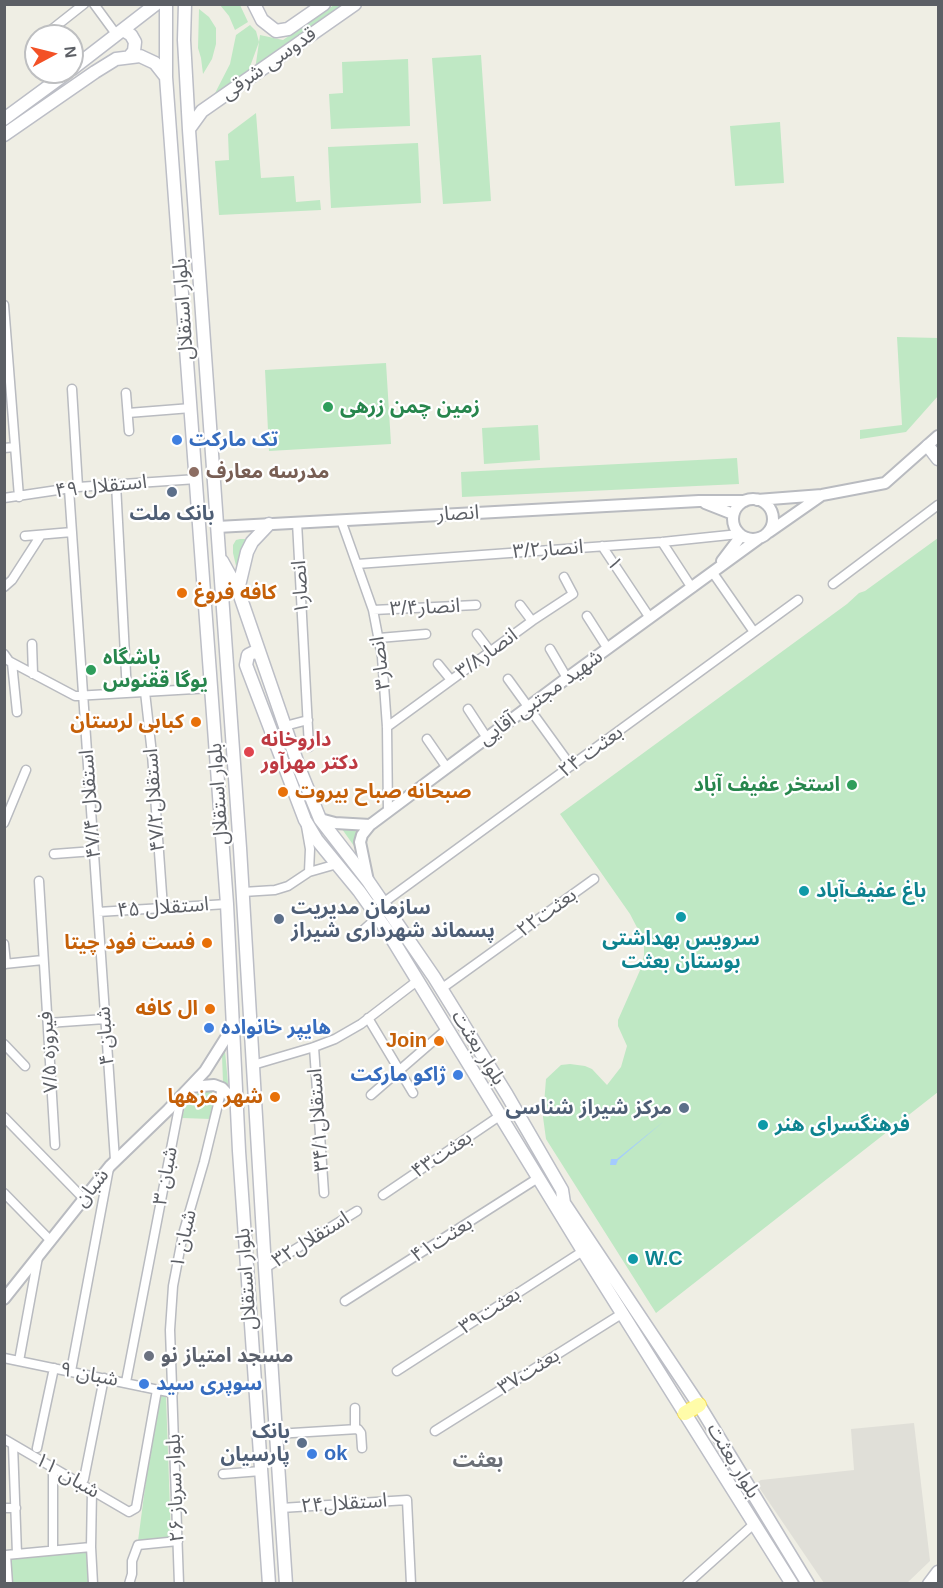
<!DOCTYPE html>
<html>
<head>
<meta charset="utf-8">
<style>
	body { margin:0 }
	#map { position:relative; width:943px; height:1588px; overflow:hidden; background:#efeee4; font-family:Arial,sans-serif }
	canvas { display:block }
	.frame { position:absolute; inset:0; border:6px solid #5c5f65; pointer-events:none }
	.north { position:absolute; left:24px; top:24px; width:60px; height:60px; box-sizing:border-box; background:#fff; border:2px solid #bebfc1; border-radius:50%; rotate:83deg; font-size:16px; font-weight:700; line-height:24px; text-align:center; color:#5c5f65 }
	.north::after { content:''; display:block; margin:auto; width:21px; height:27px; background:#f35126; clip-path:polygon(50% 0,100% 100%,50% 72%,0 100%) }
</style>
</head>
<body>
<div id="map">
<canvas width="943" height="1588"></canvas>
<div class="frame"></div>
<div class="north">N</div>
</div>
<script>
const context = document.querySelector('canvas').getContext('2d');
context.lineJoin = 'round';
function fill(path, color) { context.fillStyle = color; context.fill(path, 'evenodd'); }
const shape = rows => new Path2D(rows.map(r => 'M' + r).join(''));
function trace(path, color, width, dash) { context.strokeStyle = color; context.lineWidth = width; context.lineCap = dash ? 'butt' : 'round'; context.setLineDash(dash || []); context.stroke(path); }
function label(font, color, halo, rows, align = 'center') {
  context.font = font + ' Arial,"Noto Sans Arabic",sans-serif'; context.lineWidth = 4.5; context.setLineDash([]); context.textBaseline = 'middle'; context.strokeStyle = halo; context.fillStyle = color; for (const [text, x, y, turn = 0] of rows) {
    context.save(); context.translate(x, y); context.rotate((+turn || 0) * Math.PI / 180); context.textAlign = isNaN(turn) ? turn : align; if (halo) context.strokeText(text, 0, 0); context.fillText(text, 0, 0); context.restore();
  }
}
fill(shape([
	[914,1423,930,1561,907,1583,824,1583,756,1483,761,1480,854,1470,851,1429]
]), '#e0dfd8');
fill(shape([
	[220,5,240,5,248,22,235,30,229,16],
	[334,5,341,5,255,70,260,35,283,40],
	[199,9,209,17,216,28,216,44,212,59,203,74,201,58,198,48],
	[250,25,256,31,259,42,248,72,212,99,230,64,236,35],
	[481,55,491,201,443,204,432,58],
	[408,59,410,126,331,129,329,94,343,93,342,62],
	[256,113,261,178,294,176,296,202,320,200,321,210,219,215,215,161,229,160,228,134],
	[780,122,784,183,735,186,730,126],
	[418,143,421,203,331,208,328,147],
	[897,337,938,338,938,396,906,432,860,439,860,430,902,425],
	[386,363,391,444,269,451,265,370],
	[538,425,540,460,484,464,482,428],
	[737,458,739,484,462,497,461,472],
	[938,538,938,1092,656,1313,546,1139,543,1117,546,1079,561,1065,570,1064,585,1066,592,1069,607,1085,621,1067,627,1046,618,1026,618,1020,641,968,644,955,644,941,630,914,560,814,847,604,859,593,865,591],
	[240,539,247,539,237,570,233,553,233,545,236,540],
	[360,828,354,846,342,829],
	[225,1051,228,1083,228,1086,223,1082,222,1056],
	[208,1090,212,1092,213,1107,211,1119,182,1118,185,1106,199,1092],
	[161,1395,166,1396,171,1538,138,1541,148,1465],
	[88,1550,91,1583,12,1583,10,1556]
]), '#bfe8c4');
fill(shape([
	[663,1122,618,1160,616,1165,610,1165,611,1159,617,1159]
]), '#a4cbff');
const minor = shape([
	[94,4,116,34],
	[46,34,84,4],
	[4,305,19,497],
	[72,389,78,487],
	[126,393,129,431],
	[128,413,191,408],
	[4,448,15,447],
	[116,484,127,693],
	[69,489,115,1160],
	[4,498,78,487,197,479],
	[341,520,373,610,382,657,387,727,388,812],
	[297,522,309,747],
	[25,536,72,532],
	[662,542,692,588],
	[602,546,650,618],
	[357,564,662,542,739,534],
	[713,573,754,632],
	[833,584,938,505],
	[4,587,12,580,41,535],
	[520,605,532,621],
	[373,610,476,605],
	[587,616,608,649],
	[477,634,490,651],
	[379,638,426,634],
	[32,644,33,674],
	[550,649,567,678],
	[4,654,9,661,75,696,212,688],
	[12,663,17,712],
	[438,664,451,680],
	[508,679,571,766],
	[145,692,152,754,163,908],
	[468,709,487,738],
	[285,726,308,720],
	[387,727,532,621,573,594,564,577],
	[427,739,447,768],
	[4,823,26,770],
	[306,826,310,849,309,872],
	[54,854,94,851],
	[39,881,55,1145],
	[243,892,275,890,288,886,309,872,337,864],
	[383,903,798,600],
	[98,912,227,904],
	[360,933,370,924],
	[4,944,6,964],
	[4,964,43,960],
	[441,989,594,879],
	[368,1018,413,1093],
	[48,1023,105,1019],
	[4,1044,25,1066],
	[314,1047,324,1193],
	[253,1065,314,1047,335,1039,361,1024,417,981],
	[371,1095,447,1029],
	[4,1117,84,1199],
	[4,1193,51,1241],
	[383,1195,501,1115],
	[265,1268,357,1211],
	[345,1301,538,1178],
	[4,1358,173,1393],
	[19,1361,38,1257],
	[71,1371,109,1168],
	[397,1371,583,1251],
	[126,1382,181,1097],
	[355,1408,355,1429],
	[435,1431,623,1313],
	[276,1434,358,1429,361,1433,362,1448],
	[4,1439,129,1512,136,1508,157,1390],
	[13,1445,17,1554],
	[37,1448,54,1368],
	[53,1469,53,1550],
	[223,1474,261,1471],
	[84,1479,104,1378],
	[92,1490,91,1547,93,1584],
	[4,1508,16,1508],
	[281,1508,407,1500,411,1584],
	[8,1584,6,1555,91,1547],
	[129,1584,132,1574,132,1561,138,1545,178,1541],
	[179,1584,170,1330,173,1286,183,1234,204,1162,222,1088],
	[687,1584,755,1523]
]);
const tertiary = shape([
	'733 519a20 20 0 1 1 40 0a20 20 0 1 1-40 0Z',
	[757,500,822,495,885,483,938,436],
	[705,503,733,514],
	[217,527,699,501,745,501],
	[769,532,822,495],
	[722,561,741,536],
	[320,819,335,823,370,825,362,835,360,842,368,881],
	[370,825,567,678,758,539],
	[190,1087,214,1085,222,1088,238,1105],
	[4,1299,110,1166,168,1110,205,1071,234,1025]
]);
const secondary = shape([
	[166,4,166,77,227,904,239,1151,269,1584],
	[185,4,184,40,189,130,240,848,265,1268,286,1584],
	[254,4,262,20,276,31,288,29,324,4],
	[123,30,131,35,135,42,134,51,129,57],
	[72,69,156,4],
	[4,119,68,72],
	[189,129,202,111,355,4],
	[4,135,95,72,116,59,140,56,155,63,166,77],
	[928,446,938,459],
	[222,561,238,590,300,770,320,819,368,881,434,977,507,1095,562,1190,564,1203,699,1405,808,1584],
	[238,590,247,552,252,542,269,524],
	[260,654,254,652,248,655,246,665,305,820,317,840,359,891,386,929,583,1251,792,1584],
	[929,1584,938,1572]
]);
const primary = shape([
	[685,1413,699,1405]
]);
trace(minor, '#b9bbc0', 11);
trace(tertiary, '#b9bbc0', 14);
trace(secondary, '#bcbec6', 15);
trace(primary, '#f9e052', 16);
trace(minor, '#fff', 8);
trace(tertiary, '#fff', 10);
trace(secondary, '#fff', 12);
trace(primary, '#fffca9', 14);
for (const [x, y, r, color] of [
	[328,407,6,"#2e9e5b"],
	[177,440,6,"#3f7fe0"],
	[194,472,6,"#8d6e63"],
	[172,492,6,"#5c6f8a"],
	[182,593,6,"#e8710a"],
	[91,670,6,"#2e9e5b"],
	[196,722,6,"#e8710a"],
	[249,752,6,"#e0444e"],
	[852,785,6,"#2e9e5b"],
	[283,792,6,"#e8710a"],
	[804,891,6,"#0f9aa8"],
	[681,917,6,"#0f9aa8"],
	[279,919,6,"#5c6f8a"],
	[207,943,6,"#e8710a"],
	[210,1009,6,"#e8710a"],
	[209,1028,6,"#3f7fe0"],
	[439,1041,6,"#e8710a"],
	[458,1075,6,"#3f7fe0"],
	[275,1097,6,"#e8710a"],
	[684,1108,6,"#5c6f8a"],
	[763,1125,6,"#0f9aa8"],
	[633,1259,6,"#0f9aa8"],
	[149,1356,6,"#6b7280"],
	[144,1384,6,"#3f7fe0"],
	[302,1443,6,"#5c6f8a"],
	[312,1454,6,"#3f7fe0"]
]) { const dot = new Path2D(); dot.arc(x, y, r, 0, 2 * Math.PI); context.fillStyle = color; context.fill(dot); trace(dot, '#fff', 2); }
label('20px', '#5c5f65', '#fff', [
	["قدوسی شرقی",269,64,-35],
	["بلوار استقلال",184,309,-94],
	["۴۹ استقلال",101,487,-6],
	["انصار",458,514,-3],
	["انصار۳/۲",548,550,-4],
	["۱",614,564,56],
	["انصار۱",301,587,-93],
	["انصار۳/۴",425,608,-3],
	["انصار۳/۸",487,654,-36],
	["انصار۳",381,663,-97],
	["شهید مجتبی آقایی",541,698,-36],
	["بعثت ۲۴",591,752,-36],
	["بلوار استقلال",219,794,-94],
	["استقلال۴۷/۲",155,800,-94],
	["۴۷/۴ استقلال",91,804,-94],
	["۴۵ استقلال",163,908,-4],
	["بعثت۲۲",547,913,-36],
	["۴ شبان",106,1036,-94],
	["بلوار بعثت",478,1048,58],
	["۷/۵ فیروزه",49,1052,-94],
	["استقلال۳۴/۱",319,1120,-94],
	["بعثت۴۳",442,1155,-34],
	["۳ شبان",166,1176,-79],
	["شبان",92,1188,-52],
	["۱ شبان",184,1239,-77],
	["استقلال۳۲",311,1240,-32],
	["بعثت۴۱",442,1240,-32],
	["بلوار استقلال",247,1279,-94],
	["بعثت۳۹",490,1311,-33],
	["بعثت۳۷",529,1372,-32],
	["۹ شبان",89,1375,11],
	["بلوار بعثت",733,1461,59],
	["۱۱ شبان",67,1476,30],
	["۲۶ بلوار سرباز",176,1488,-92],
	["استقلال۲۴",344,1504,-4]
]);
label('bold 20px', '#27864d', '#fff', [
	["زمین چمن زرهی",340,407],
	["باشگاه",103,658],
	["یوگا ققنوس",103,681],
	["استخر عفیف آباد",840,785,"right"]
], 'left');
label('bold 20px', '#366cbe', '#fff', [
	["تک مارکت",189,440],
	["هایپر خانواده",221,1028],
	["ژاکو مارکت",446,1075,"right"],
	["سوپری سید",156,1384],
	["ok",324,1454]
], 'left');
label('bold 20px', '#785e54', '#fff', [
	["مدرسه معارف",206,472]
], 'left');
label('bold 20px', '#4e5e75', '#fff', [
	["بانک ملت",172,514,"center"],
	["سازمان مدیریت",291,908,"left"],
	["پسماند شهرداری شیراز",291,931,"left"],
	["مرکز شیراز شناسی",672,1108],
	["بانک",290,1432],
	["پارسیان",290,1455]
], 'right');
label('bold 20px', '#c56008', '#fff', [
	["کافه فروغ",194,593,"left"],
	["کبابی لرستان",184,722],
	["صبحانه صباح بیروت",295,792,"left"],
	["فست فود چیتا",195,943],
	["ال کافه",198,1009],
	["Join",427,1041],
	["شهر مزهها",263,1097]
], 'right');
label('bold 20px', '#be3a42', '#fff', [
	["داروخانه",261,740],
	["دکتر مهرآور",261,763]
], 'left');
label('bold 20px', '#0d838f', '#fff', [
	["باغ عفیف‌آباد",816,891],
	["سرویس بهداشتی",681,939,"center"],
	["بوستان بعثت",681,962,"center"],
	["فرهنگسرای هنر",775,1125],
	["W.C",645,1259]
], 'left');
label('bold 20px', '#5b616d', '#fff', [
	["مسجد امتیاز نو",161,1356]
], 'left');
label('bold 21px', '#6c7077', '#fff', [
	["بعثت",478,1461]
]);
</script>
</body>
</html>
